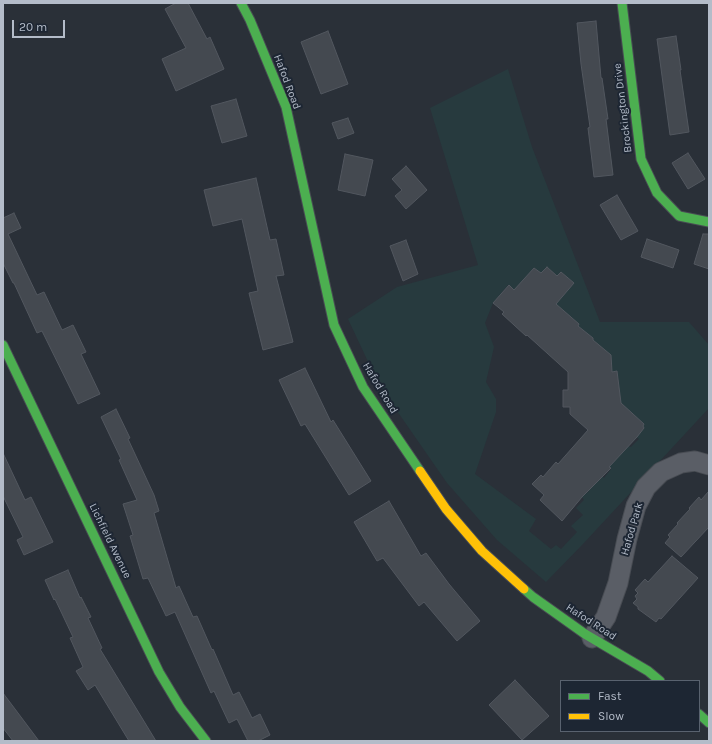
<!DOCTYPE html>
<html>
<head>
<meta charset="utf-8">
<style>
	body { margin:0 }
	#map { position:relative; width:712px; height:744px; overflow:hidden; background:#2a3038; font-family:Karla,sans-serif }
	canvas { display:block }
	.frame { position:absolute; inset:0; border:4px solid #b4bcc9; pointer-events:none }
	.legend { position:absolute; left:560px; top:680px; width:140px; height:52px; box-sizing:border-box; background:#1d2633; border:1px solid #59626f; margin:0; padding:5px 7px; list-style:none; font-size:12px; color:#b4bcc9 }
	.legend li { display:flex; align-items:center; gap:8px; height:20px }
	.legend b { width:20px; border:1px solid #59626f }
	.scale { position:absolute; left:12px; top:20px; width:53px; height:18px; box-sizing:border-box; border:2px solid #b4bcc9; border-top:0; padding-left:5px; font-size:12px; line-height:14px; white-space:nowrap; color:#b4bcc9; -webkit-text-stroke:3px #1d2633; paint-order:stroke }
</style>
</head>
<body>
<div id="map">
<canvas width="712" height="744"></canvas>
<div class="frame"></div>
<ul class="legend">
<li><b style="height:5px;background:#4caf50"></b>Fast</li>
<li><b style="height:5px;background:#ffc107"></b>Slow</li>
</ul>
<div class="scale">20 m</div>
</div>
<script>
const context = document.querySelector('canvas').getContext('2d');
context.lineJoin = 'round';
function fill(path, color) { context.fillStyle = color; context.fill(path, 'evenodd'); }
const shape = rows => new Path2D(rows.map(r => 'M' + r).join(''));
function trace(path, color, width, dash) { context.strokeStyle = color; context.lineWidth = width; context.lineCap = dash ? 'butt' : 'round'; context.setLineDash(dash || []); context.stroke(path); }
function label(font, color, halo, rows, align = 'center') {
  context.font = font + ' Karla,sans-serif'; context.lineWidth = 4; context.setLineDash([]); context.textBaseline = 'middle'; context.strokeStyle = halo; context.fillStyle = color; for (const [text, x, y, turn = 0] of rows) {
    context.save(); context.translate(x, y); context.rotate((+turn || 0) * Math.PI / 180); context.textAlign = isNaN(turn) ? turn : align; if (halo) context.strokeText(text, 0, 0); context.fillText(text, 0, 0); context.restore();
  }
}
fill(shape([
	[508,69,532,147,600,322,689,322,709,345,709,408,583,544,546,582,497,540,447,483,379,385,348,319,397,287,478,265,430,108],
	[547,267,557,276,561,272,574,283,555,305,569,318,570,316,579,324,578,326,593,338,593,340,610,355,612,372,617,371,619,383,618,405,628,410,644,424,636,437,639,439,631,447,628,446,609,467,611,469,604,478,601,475,588,489,589,491,582,497,584,500,576,508,583,515,571,526,577,532,561,549,556,545,551,549,529,531,536,519,475,474,496,412,496,399,486,382,494,347,485,323,493,303,508,285,514,291,534,268,541,273]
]), '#273a3e');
const building = shape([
	[176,3,188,3,207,39,210,37,224,69,176,91,162,59,186,48,165,9,176,3],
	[596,21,601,78,602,78,608,119,606,119,613,175,594,177,588,128,590,127,581,64,577,23,596,21],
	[328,31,348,84,321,94,301,42,328,31],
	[676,36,681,70,680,70,689,132,670,135,657,39,676,36],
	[236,99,247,136,222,143,211,106,236,99],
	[348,118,354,133,338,139,332,123,348,118],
	[688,153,705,179,688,189,672,163,688,153],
	[345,154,373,160,365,196,338,190,345,154],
	[406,166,427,190,406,209,395,196,402,190,392,179,406,166],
	[256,178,270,240,276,239,284,275,276,276,293,342,263,350,249,293,258,291,242,219,213,226,204,190,256,178],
	[617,195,638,231,621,240,600,205,617,195],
	[14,213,21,228,8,234,37,295,44,292,62,330,73,325,86,352,81,354,100,394,78,404,42,331,37,333,14,283,13,283,3,263,3,218,14,213],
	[703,234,709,234,709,269,694,264,703,234],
	[647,239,679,250,673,268,641,257,647,239],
	[406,240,418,274,403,281,390,246,406,240],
	[547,267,557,276,561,272,574,283,556,304,579,324,578,326,593,338,593,340,611,355,612,372,617,371,621,403,644,424,643,426,644,428,637,437,609,467,611,468,582,497,562,521,540,500,544,495,532,484,541,475,543,477,556,462,558,464,588,430,570,414,570,407,563,407,563,390,568,390,568,372,527,335,526,336,502,314,504,312,493,303,509,285,514,290,534,268,541,273,547,267],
	[305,368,331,422,333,420,371,481,349,495,305,424,301,426,279,380,305,368],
	[116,409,130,438,128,439,154,495,159,511,154,513,176,588,179,586,193,617,197,616,212,650,213,649,233,695,239,692,252,718,260,714,270,735,258,741,248,741,237,719,229,723,214,691,211,693,175,612,166,616,148,578,143,579,130,536,133,535,123,504,137,500,119,460,121,459,101,417,116,409],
	[3,453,25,500,31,497,53,542,24,555,17,540,23,537,3,496,3,453],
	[709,491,709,527,681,557,665,543,670,537,668,535,678,524,677,523,690,509,689,508,699,497,701,500,709,491],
	[389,501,421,556,426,553,449,584,480,621,457,641,424,602,419,606,383,558,377,561,354,522,389,501],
	[672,556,698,578,661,619,659,618,656,622,638,609,638,607,633,603,637,599,635,596,638,593,635,590,645,579,648,582,672,556],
	[68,570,80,598,81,597,91,617,88,618,102,648,100,649,156,741,129,741,95,685,88,690,76,671,83,667,70,638,73,637,55,599,54,600,45,580,68,570],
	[515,680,549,716,522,740,489,705,515,680],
	[3,693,39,741,13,741,3,728,3,693]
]);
fill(building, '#444950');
trace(building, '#52575f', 1);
const street = shape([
	[592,638,606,617,618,583,627,539,636,506,646,487,661,472,681,463,695,461,709,465]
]);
const fast = shape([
	[241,3,250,20,286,107,334,325,363,387,420,471],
	[622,3,641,159,657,193,679,216,709,222],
	[3,345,159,672,180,707,206,741],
	[524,589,533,597,585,634,648,671,660,681],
	[699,714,709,723]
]);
const slow = shape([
	[420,471,446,509,482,551,524,589]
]);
trace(street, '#484c53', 21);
trace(fast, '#484c53', 11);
trace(slow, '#484c53', 11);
trace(street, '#5a5e66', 19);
trace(fast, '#4caf50', 9);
trace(slow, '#ffc107', 9);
label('11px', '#b4bcc9', '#1d2633', [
	["Hafod Road",287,82,69],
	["Brockington Drive",623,108,-97],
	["Hafod Road",380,388,59],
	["Hafod Park",632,529,-74],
	["Lichfield Avenue",110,541,64],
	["Hafod Road",591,622,33]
]);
</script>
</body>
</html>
